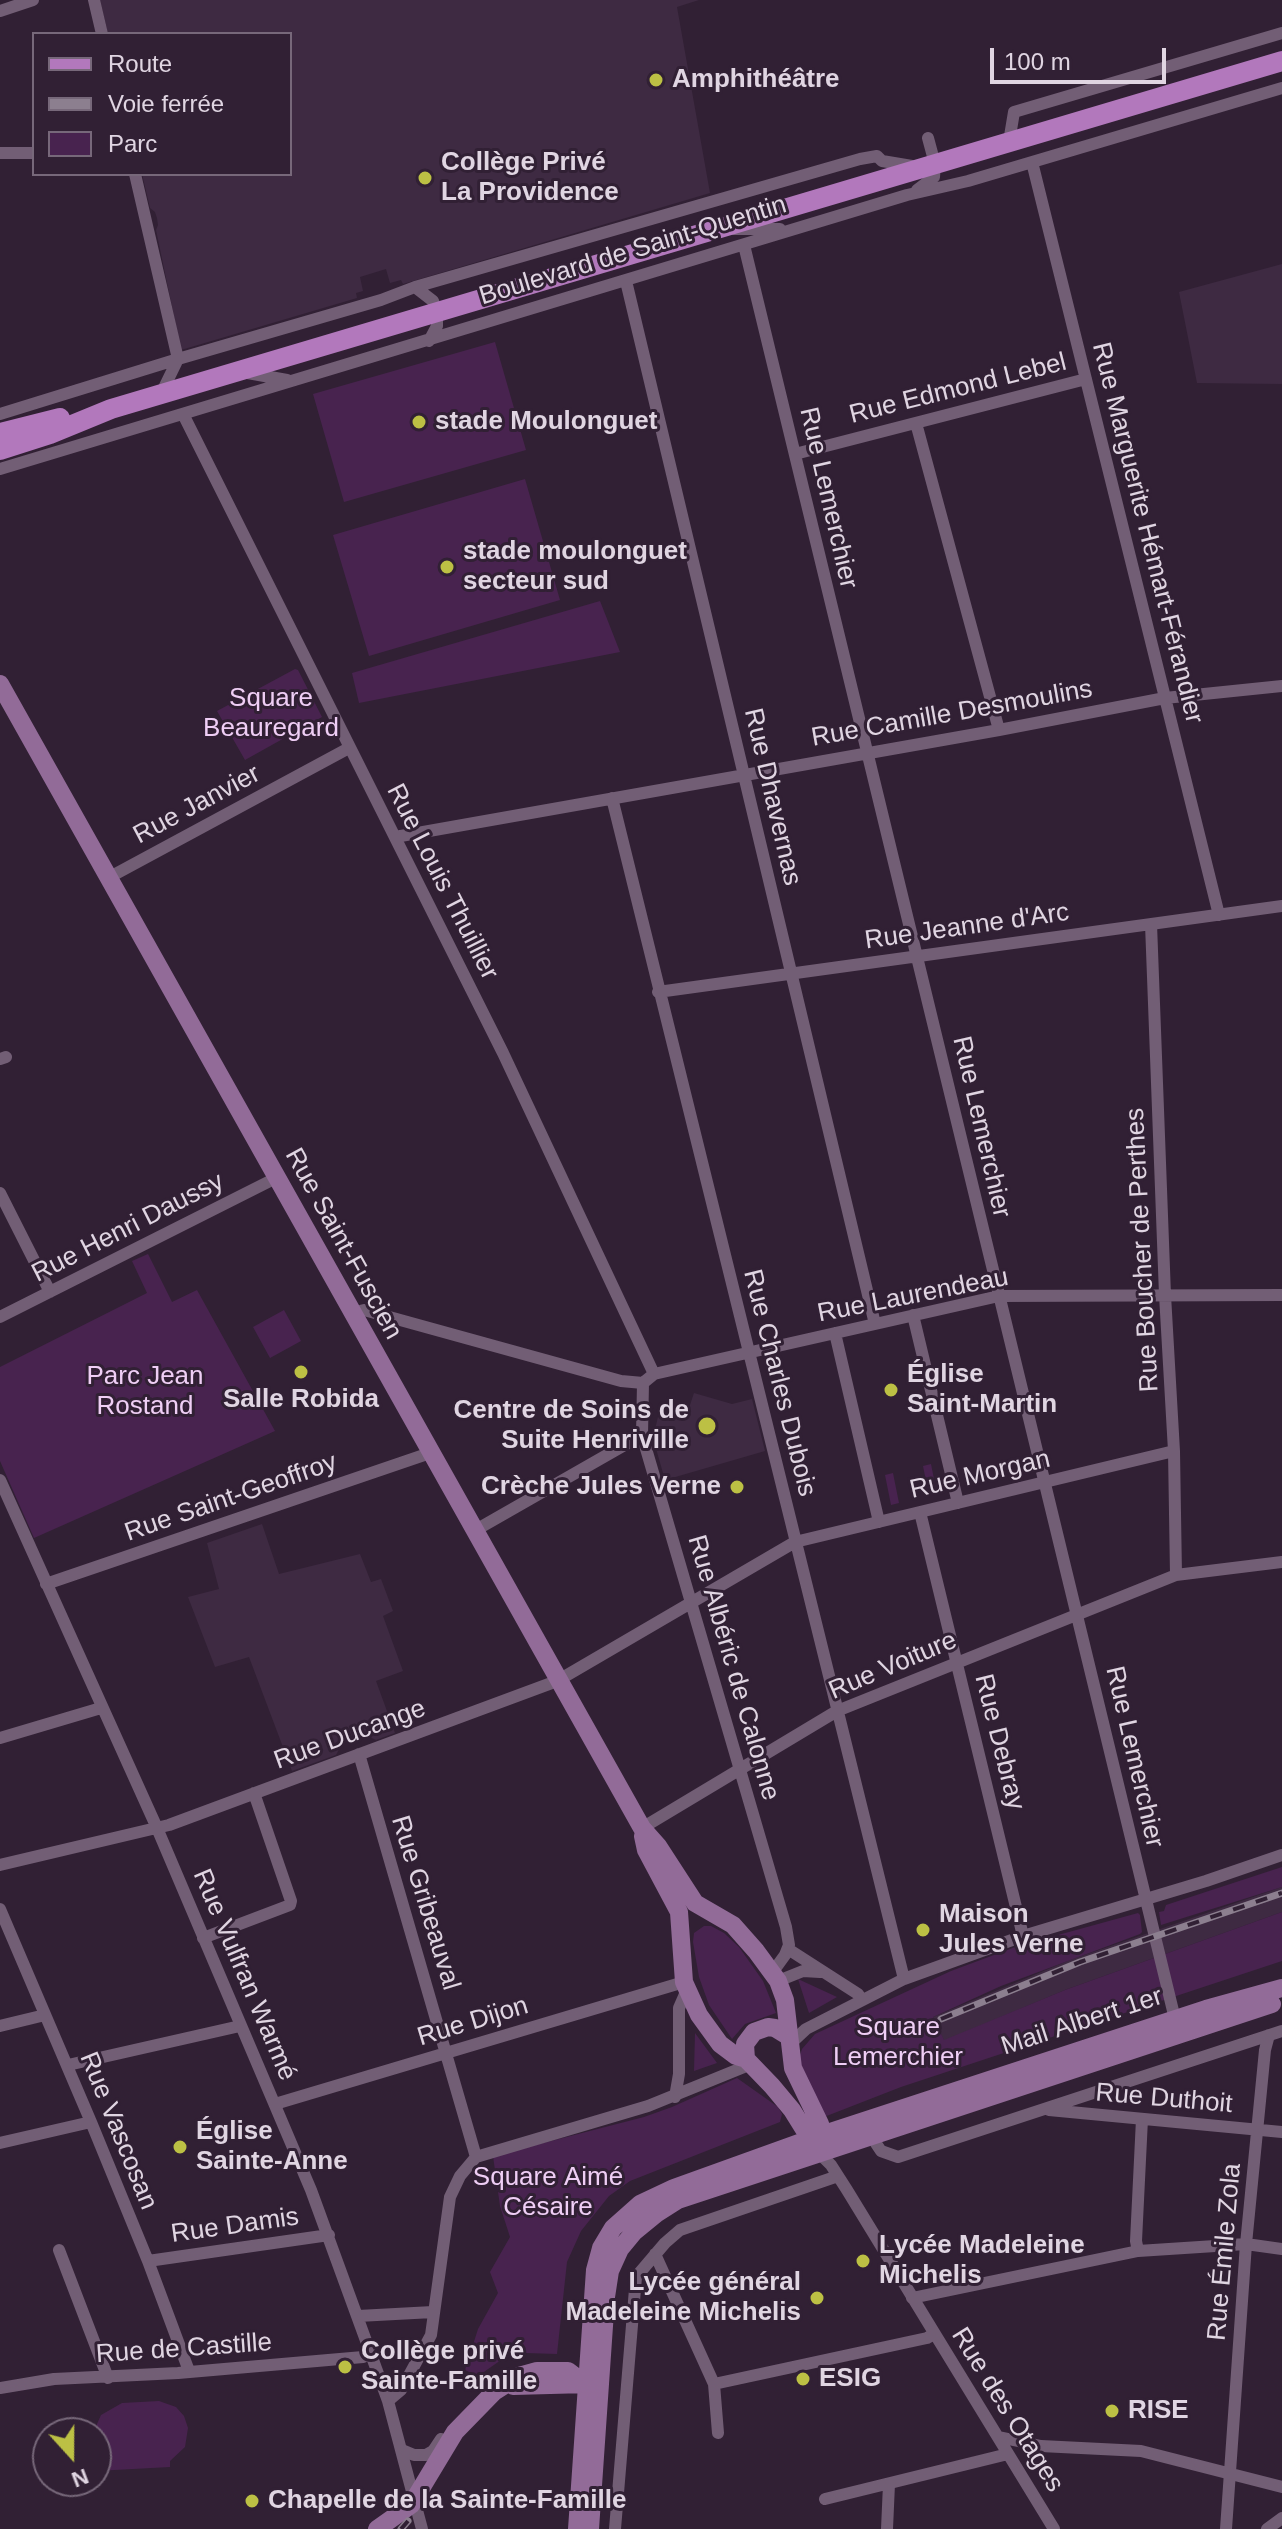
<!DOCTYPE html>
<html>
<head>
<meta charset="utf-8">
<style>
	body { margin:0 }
	#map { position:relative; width:1282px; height:2529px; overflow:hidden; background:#312034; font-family:Helvetica,sans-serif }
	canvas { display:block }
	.legend { position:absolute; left:32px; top:32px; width:260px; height:144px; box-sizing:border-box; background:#312034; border:2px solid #77687a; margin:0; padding:10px 14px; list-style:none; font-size:24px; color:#e0d5e2 }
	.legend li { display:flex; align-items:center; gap:16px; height:40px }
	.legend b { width:40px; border:2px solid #77687a }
	.north { position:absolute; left:32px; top:2417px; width:80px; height:80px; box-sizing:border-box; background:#312034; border:2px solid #77687a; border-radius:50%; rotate:159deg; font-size:22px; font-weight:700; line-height:32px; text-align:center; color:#e0d5e2 }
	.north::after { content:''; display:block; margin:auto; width:28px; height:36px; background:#bcc044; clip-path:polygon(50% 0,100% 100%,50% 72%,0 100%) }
	.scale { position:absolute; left:990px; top:48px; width:176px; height:36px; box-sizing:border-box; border:4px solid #e0d5e2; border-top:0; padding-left:10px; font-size:24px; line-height:28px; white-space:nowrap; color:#e0d5e2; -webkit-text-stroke:6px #312034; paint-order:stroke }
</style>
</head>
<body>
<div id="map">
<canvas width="1282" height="2529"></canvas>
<ul class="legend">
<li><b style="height:10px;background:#b278bc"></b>Route</li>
<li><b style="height:10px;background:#8c7f8f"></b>Voie ferrée</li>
<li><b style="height:22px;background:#48234f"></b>Parc</li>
</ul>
<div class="north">N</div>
<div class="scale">100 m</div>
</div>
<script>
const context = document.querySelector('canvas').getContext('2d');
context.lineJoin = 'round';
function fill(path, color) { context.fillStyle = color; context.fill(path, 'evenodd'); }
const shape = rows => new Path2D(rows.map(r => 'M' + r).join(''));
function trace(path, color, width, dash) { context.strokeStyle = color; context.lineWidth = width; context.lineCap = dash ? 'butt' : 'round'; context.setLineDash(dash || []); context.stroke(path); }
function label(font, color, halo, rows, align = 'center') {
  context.font = font + ' Helvetica,sans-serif'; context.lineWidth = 6; context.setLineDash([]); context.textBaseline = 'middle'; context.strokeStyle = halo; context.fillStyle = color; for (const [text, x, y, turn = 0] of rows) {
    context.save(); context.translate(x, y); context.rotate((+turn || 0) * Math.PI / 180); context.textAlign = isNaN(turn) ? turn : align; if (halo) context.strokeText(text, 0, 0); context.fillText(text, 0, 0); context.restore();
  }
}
fill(shape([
	[100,0,699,0,677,7,710,193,403,284,401,280,390,283,386,269,360,277,363,291,356,293,357,298,181,350,156,230,158,225,157,218,155,212,150,208,142,174,290,174,290,34,108,34],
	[1282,264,1282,384,1197,383,1179,292],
	[694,1393,732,1404,752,1399,765,1451,665,1480,653,1438,661,1404,688,1411],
	[262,1524,279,1574,360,1554,371,1582,381,1579,393,1611,383,1616,403,1671,376,1681,395,1733,376,1740,361,1733,345,1738,336,1755,292,1771,249,1657,215,1667,188,1597,219,1589,207,1543],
	[1282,1887,1282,1912,1065,1990,944,2041,933,2017,1070,1960]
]), '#3e2a42');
fill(shape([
	[495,342,526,450,344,502,313,394],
	[525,479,560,600,369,656,333,535],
	[600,601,620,652,359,703,352,673],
	[295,669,298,670,322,717,245,760,217,711],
	[148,1254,172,1302,197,1290,275,1431,34,1538,0,1461,0,1367,147,1293,132,1261],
	[284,1310,301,1341,270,1358,253,1327],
	[931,1464,937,1494,929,1496,923,1466],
	[893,1473,899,1503,891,1505,885,1475],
	[1282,1867,1282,1887,1161,1925,1159,1912,1164,1911,1166,1905],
	[1282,1912,1282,1961,901,2087,824,2117,798,2061,802,2049,815,2034,951,1971,1018,1946,1138,1913,1140,1915,1142,1932,1140,1934,1001,1986,933,2017,944,2040,1065,1990],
	[704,1926,711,1926,724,1933,739,1947,763,1981,776,2013,745,2024,732,2039,709,2005,699,1977,693,1942,694,1933],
	[798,1979,837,1997,809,2013],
	[695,2033,717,2063,694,2071],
	[737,2078,778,2107,782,2114,780,2122,630,2181,609,2196,581,2231,567,2262,557,2354,525,2353,504,2358,478,2376,465,2370,478,2329,498,2293,490,2272,510,2237,500,2206,493,2156,644,2117,672,2107],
	[159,2401,176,2407,184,2416,188,2428,185,2447,170,2461,170,2467,96,2471,96,2464,109,2462,97,2448,96,2433,93,2433,101,2415,122,2403]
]), '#48234f');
trace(shape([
	[94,0,102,34],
	[0,11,33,0],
	[1009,142,1014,112,1282,33],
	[0,153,34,153],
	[1032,162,1219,915],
	[135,174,178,359,161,394],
	[917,190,934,177,935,164,928,138],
	[734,229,780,229],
	[744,245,1175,2019],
	[626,281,875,1324],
	[415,287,433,301,437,312,437,326,429,341],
	[242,372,287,380],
	[0,414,178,359,381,300,415,287,860,159,877,156,882,161,912,166],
	[183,414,503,1053,654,1374],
	[916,423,999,730],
	[795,454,1086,379],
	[0,469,907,195,968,181,1282,88],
	[612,798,904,1979],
	[395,837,999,730,1165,698,1282,686],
	[108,878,349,748],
	[1151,924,1165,1295,1174,1451,1176,1575],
	[658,992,1282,906],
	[0,1059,6,1057],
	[0,1193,50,1292],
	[352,1313,364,1310,621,1381,643,1383],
	[913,1315,958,1503],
	[0,1317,276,1178],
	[835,1333,879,1522],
	[0,1480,157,1828,311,2190,388,2401,422,2529],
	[920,1512,1023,1936],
	[474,1531,642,1435],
	[46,1584,430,1453],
	[0,1738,101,1708],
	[359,1754,476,2157],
	[642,1828,837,1711,1176,1575,1282,1562],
	[0,1865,169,1825,557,1681,795,1542,1174,1451],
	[0,1909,91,2122,148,2261,189,2371],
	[203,1938,290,1905,291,1901,254,1793],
	[788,1949,858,1994,862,2000],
	[772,1973,785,1955,789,1945,786,1927,642,1435,643,1383,654,1374,999,1296,1282,1295],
	[778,1981,803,1971,820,1972],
	[0,2026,45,2015],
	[791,2043,806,2029,904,1979,1023,1936,1206,1881,1282,1855],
	[68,2065,240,2026],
	[675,2097,679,2074,679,2008,686,1992],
	[275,2104,684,1982],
	[1049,2110,1282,2132],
	[875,2134,875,2142,881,2151,898,2157,1282,2031],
	[0,2143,91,2122],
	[819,2153,831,2165,847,2190,1054,2529],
	[59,2250,108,2378],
	[1138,2251,1136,2241,1142,2119],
	[655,2254,714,2384,718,2433],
	[148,2261,329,2235],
	[912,2298,1138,2251,1246,2244,1282,2249],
	[358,2316,433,2312],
	[714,2384,927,2338,934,2334],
	[0,2388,54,2379,178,2373,363,2357,370,2353],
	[388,2401,401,2390,431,2335,450,2197,460,2176,476,2157,648,2106,749,2065],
	[999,2437,1041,2446,1141,2451,1282,2487],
	[402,2450,414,2455,426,2455,433,2451,441,2439],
	[825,2499,1008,2454],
	[615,2529,636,2277,665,2243,680,2230,838,2176],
	[887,2529,889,2484],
	[1226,2529,1246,2244,1265,2050,1269,2035],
	[1267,2529,1282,2518]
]), '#725e75', 12);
trace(shape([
	[0,684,642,1828,658,1846,695,1903,733,1925,756,1951,778,1981,785,2000,793,2068,820,2124,829,2149],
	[643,1836,646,1850,679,1912,684,1982,699,2015,720,2044,736,2056,746,2059,772,2086,792,2110,815,2147],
	[746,2059,745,2044,754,2032,768,2027,775,2028,788,2036],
	[513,2386,587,2384],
	[377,2529,411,2505,455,2432,494,2392,519,2376,537,2371,568,2371,585,2384],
	[577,2529,595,2270,601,2248,613,2228,640,2204,674,2188,824,2134,1206,2009,1282,1988],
	[590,2529,606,2297,610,2271,620,2249,634,2232,656,2214,678,2200,1272,2004]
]), '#926b98', 18);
trace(shape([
	[0,433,60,418],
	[0,450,50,434,111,409,1282,61]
]), '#b278bc', 20);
const rail = shape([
	[941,2019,1080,1962,1282,1893],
	[401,2529,408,2521]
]);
trace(rail, '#8c7f8f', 7);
trace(rail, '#312034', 4, [12]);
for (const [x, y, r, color] of [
	[656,80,8,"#bcc044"],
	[425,178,8,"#bcc044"],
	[419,422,8,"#bcc044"],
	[447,567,8,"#bcc044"],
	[301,1372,8,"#bcc044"],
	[891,1390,8,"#bcc044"],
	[707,1426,10,"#bcc044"],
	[737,1487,8,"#bcc044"],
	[923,1930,8,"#bcc044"],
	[180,2147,8,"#bcc044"],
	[863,2261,8,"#bcc044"],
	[817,2298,8,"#bcc044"],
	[345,2367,8,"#bcc044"],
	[803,2379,8,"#bcc044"],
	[1112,2411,8,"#bcc044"],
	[252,2501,8,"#bcc044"]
]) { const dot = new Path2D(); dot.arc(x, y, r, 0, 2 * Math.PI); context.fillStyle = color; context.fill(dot); trace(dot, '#312034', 3); }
label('bold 26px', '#e0d5e2', '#312034', [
	["Amphithéâtre",672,80],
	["Collège Privé",441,163],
	["La Providence",441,193],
	["stade Moulonguet",435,422],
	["stade moulonguet",463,552],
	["secteur sud",463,582],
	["Église",907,1375],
	["Saint-Martin",907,1405],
	["Salle Robida",301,1400,"center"],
	["Centre de Soins de",689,1411,"right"],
	["Suite Henriville",689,1441,"right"],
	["Crèche Jules Verne",721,1487,"right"],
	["Maison",939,1915],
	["Jules Verne",939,1945],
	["Église",196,2132],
	["Sainte-Anne",196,2162],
	["Lycée Madeleine",879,2246],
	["Michelis",879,2276],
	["Lycée général",801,2283,"right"],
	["Madeleine Michelis",801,2313,"right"],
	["Collège privé",361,2352],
	["Sainte-Famille",361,2382],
	["ESIG",819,2379],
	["RISE",1128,2411],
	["Chapelle de la Sainte-Famille",268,2501]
], 'left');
label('26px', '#e0d5e2', '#312034', [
	["Boulevard de Saint-Quentin",633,251,-17],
	["Rue Edmond Lebel",958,389,-14],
	["Rue Lemerchier",828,498,77],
	["Rue Marguerite Hémart-Férandier",1147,533,76],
	["Rue Camille Desmoulins",952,714,-10],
	["Rue Dhavernas",772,797,77],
	["Rue Janvier",197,805,-28],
	["Rue Louis Thuillier",442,882,63],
	["Rue Jeanne d'Arc",967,927,-8],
	["Rue Lemerchier",981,1127,77],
	["Rue Henri Daussy",128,1228,-27],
	["Rue Saint-Fuscien",343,1244,61],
	["Rue Boucher de Perthes",1143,1250,-93],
	["Rue Laurendeau",913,1296,-11],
	["Rue Charles Dubois",779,1383,76],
	["Rue Morgan",980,1475,-13],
	["Rue Saint-Geoffroy",231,1498,-19],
	["Rue Voiture",893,1666,-23],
	["Rue Albéric de Calonne",733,1668,74],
	["Rue Ducange",350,1735,-20],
	["Rue Debray",999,1742,76],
	["Rue Lemerchier",1134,1757,77],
	["Rue Gribeauval",425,1903,73],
	["Rue Vulfran Warmé",244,1975,67],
	["Rue Dijon",473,2022,-17],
	["Mail Albert 1er",1082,2022,-18],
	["Rue Duthoit",1164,2099,5],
	["Rue Vascosan",118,2131,68],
	["Rue Damis",235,2226,-8],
	["Rue Émile Zola",1225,2252,-85],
	["Rue de Castille",184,2349,-4],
	["Rue des Otages",1007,2410,58]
]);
label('26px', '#efcef5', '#312034', [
	["Square",271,699],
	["Beauregard",271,729],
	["Parc Jean",145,1377],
	["Rostand",145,1407],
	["Square",898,2028],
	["Lemerchier",898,2058],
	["Square Aimé",548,2178],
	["Césaire",548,2208]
]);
</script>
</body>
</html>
